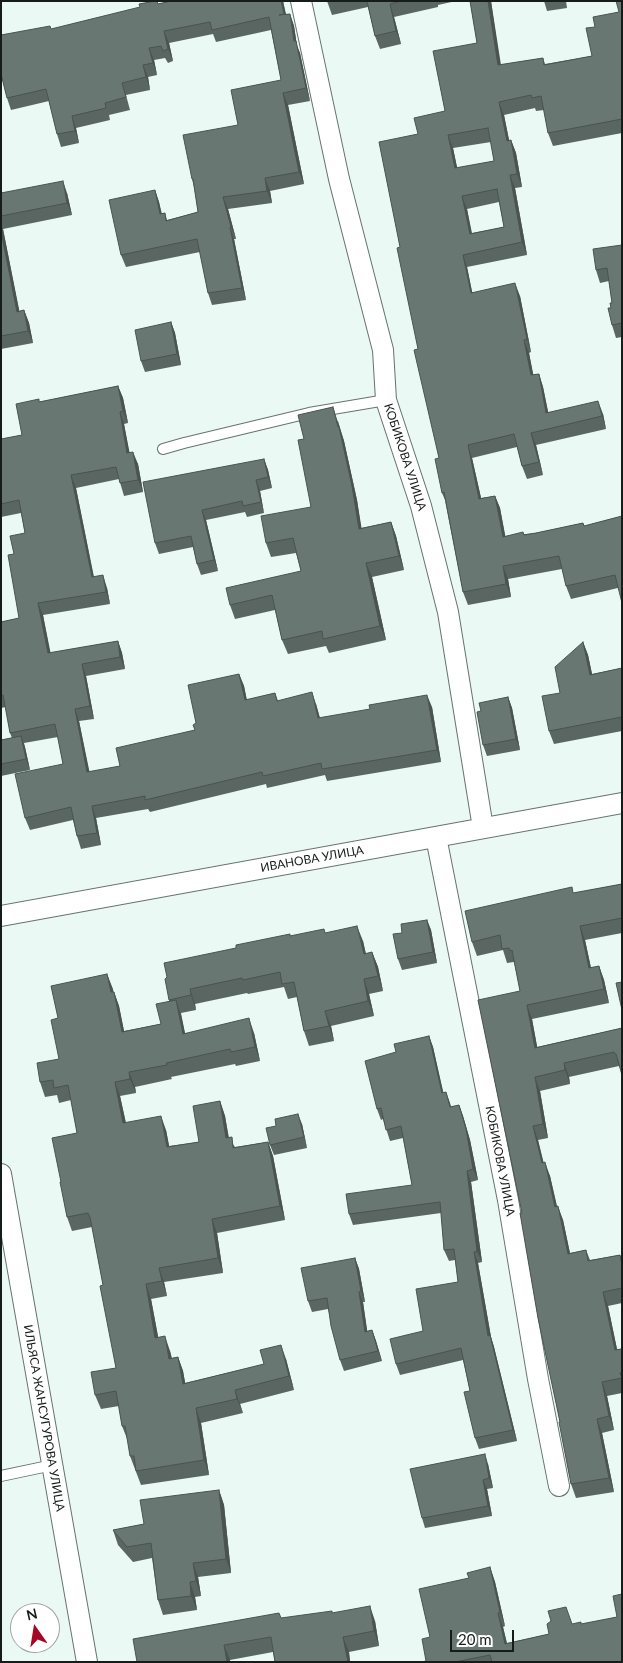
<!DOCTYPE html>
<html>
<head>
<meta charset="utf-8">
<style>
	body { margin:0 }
	#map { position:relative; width:623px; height:1663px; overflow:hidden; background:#eaf9f3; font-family:Lato,sans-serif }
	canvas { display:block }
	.frame { position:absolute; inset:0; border:2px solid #161c1a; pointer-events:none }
	.north { position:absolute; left:10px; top:1603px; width:50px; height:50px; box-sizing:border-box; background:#fff; border:1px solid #a2a4a3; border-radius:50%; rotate:347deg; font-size:14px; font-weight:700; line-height:20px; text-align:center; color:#161c1a }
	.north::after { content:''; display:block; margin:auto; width:18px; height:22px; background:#a40824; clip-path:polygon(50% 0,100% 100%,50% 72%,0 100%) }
	.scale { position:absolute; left:450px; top:1630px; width:64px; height:22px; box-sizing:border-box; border:2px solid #161c1a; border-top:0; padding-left:6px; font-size:15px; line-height:18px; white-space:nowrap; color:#161c1a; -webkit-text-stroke:4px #fff; paint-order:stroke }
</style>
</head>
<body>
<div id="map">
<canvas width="623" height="1663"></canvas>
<div class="frame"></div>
<div class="north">N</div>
<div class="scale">20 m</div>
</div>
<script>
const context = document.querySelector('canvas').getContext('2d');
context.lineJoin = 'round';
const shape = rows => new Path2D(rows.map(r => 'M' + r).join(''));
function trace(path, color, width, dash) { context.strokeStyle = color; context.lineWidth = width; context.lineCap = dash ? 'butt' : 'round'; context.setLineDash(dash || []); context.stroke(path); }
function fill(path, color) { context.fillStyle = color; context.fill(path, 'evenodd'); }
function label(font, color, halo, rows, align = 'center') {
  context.font = font + ' Lato,sans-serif'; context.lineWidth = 4; context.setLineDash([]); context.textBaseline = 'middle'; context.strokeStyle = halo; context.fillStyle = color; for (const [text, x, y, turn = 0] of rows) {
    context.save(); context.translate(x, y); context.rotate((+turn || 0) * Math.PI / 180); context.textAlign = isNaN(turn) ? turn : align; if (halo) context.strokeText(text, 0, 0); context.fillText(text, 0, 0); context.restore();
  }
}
const lane = shape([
	[163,449,184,443,309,413,386,400],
	[1,1476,53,1465]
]);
const street = shape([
	[301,1,339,179,383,350,386,400,421,506,448,612,483,828],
	[436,837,508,1200,538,1379,559,1486],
	[1,916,622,803],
	[1,1174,87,1662]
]);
trace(lane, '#66736e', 12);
trace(street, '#66736e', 22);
trace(lane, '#fff', 10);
trace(street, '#fff', 20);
fill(shape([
	[171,1,283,1,286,14,290,14,294,26,297,46,300,53,310,101,288,105,304,184,270,191,272,203,228,209,236,239,234,239,246,300,212,305,208,293,200,252,126,267,121,255,155,190,159,202,162,214,165,213,167,220,198,212,194,187,192,179,238,125,281,80,271,30,216,42,213,34,169,43,173,61,168,63,165,58,154,60,157,75,148,77,150,90,126,95,130,110,109,115,110,120,76,128,79,143,61,147,57,134,49,101,11,110,7,98,3,80,1,81,1,35,52,29],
	[327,1,456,1,438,5,438,7,394,17,401,44,380,49,375,36,368,7,332,15],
	[470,1,491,1,500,65,543,58,545,64,592,56,595,27,619,12,622,1,622,133,553,146,548,133,544,110,536,111,535,108,504,115,509,141,511,140,516,153,522,187,515,188,527,255,467,267,472,292,520,296,531,352,529,353,533,375,539,374,543,387,548,412,603,414,606,429,536,445,543,475,527,479,522,466,517,447,472,458,481,498,495,496,500,508,505,536,536,533,583,523,584,526,622,516,618,588,571,599,566,586,562,569,508,579,511,597,468,605,463,592,445,500,442,493,439,458,418,349,400,247,418,134,445,111,477,43],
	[491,142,494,161,457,168,453,148],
	[499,202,504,227,472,233,467,209],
	[544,1,566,1,567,8,547,11],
	[1,193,67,193,72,215,3,229,19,311,24,310,29,323,33,343,1,349],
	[622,245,622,337,616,338,612,325,611,308,612,303,609,281,600,283,596,270],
	[171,322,175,333,181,365,145,372,141,361],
	[118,386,123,398,128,423,124,424,129,452,138,464,143,492,124,496,119,479,76,488,94,577,107,588,110,604,43,615,50,653,118,641,122,653,125,669,86,676,94,719,79,721,89,772,120,766,195,730,196,723,239,674,244,686,247,700,275,693,278,701,316,704,320,718,432,707,441,762,327,781,325,775,267,788,266,784,150,812,148,809,96,818,101,845,81,849,77,836,73,820,30,830,25,818,63,764,58,737,24,743,30,770,1,776,1,740,12,738,10,733,6,707,1,708,1,622,19,618,14,554,25,533,21,513,1,517,1,439,22,435,39,402],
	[338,421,344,441,357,500,361,528,391,522,396,536,404,570,372,577,386,640,329,653,326,646,288,654,282,640,275,610,235,619,230,605,301,571,296,553,271,557,266,543,311,507,304,439],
	[264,459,268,470,272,488,260,491,264,513,247,517,245,512,206,520,218,571,201,575,197,564,193,547,159,554,155,543],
	[583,642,588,655,592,674,622,668,622,731,554,744,549,731,560,693],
	[508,697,512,708,520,750,487,756,483,745,481,711],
	[622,884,622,933,585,940,591,968,599,966,604,980,609,1003,532,1019,537,1047,622,1028,620,1068,619,1066,569,1077,570,1084,540,1091,548,1138,538,1140,543,1162,550,1176,557,1206,563,1220,570,1253,586,1250,590,1260,620,1255,622,1260,622,1303,608,1306,617,1349,622,1350,622,1393,607,1396,614,1430,602,1433,614,1492,576,1498,571,1484,522,1213,520,991,514,962,507,963,503,950,477,956,472,942,574,893],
	[427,920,431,930,437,963,402,970,398,959,402,933],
	[326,933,363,941,366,954,372,952,378,967,383,991,369,994,374,1016,331,1026,334,1041,309,1046,304,1031,297,997,288,999,284,987,248,994,247,993,195,1004,196,1010,181,1013,185,1033,254,1033,260,1061,236,1066,235,1064,171,1077,172,1079,135,1087,136,1093,120,1096,126,1123,166,1130,169,1146,199,1142,220,1101,225,1116,229,1138,235,1147,268,1142,273,1156,285,1220,217,1233,223,1273,164,1282,167,1296,151,1299,158,1337,170,1351,172,1358,178,1357,183,1371,185,1383,286,1359,294,1390,240,1404,243,1413,201,1423,209,1475,141,1485,130,1456,128,1441,122,1426,119,1406,101,1409,95,1395,116,1368,103,1285,92,1227,72,1231,67,1217,61,1182,77,1133,71,1100,59,1103,57,1095,45,1097,40,1082,59,1059,58,1018,107,974,113,992,114,992,119,1006,124,1031,161,1024,169,1002,169,1000,291,936],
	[429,1036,433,1047,443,1093,446,1092,451,1107,459,1105,463,1116,470,1140,478,1180,471,1182,482,1262,478,1263,491,1337,494,1347,517,1441,479,1449,475,1438,470,1391,463,1360,400,1375,396,1364,423,1331,458,1282,455,1260,449,1261,444,1250,441,1213,353,1225,349,1214,412,1185,403,1138,390,1141,383,1119,381,1120,377,1109,396,1052],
	[302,1124,307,1148,274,1155,270,1145,276,1126],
	[355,1258,359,1269,365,1302,363,1302,367,1331,372,1330,376,1341,382,1361,344,1371,340,1360,328,1309,312,1312,308,1301],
	[488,1464,493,1488,487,1489,492,1516,425,1528,422,1518],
	[219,1490,224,1505,231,1573,198,1577,201,1596,195,1597,197,1610,163,1615,158,1600,152,1558,133,1562,118,1545,113,1530,144,1524],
	[490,1567,495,1582,505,1626,503,1627,507,1643,549,1634,572,1624,582,1624,617,1617,622,1662,422,1662,426,1661,430,1637,469,1578],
	[333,1613,375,1621,379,1646,349,1652,350,1662,275,1662,273,1652,230,1660,230,1662,137,1662,281,1618]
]), '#5a6662');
fill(shape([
	[281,1,283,1,288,26,284,14],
	[488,1,491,1,503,78,498,65],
	[390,4,394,17,401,44,396,31],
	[290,14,294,26,297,46,300,53,310,101,306,88,294,41],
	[164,31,169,43,173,61,168,49],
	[149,48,154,60,157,75,153,63],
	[143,65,148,77,150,90,146,77],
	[283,93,288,105,304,184,299,172],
	[499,102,504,115,512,154,507,141],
	[72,116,76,128,79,143,75,131],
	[448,135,453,148,460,181,455,168],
	[511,140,516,153,522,187,517,174],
	[510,175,515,188,527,255,522,242],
	[265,178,270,191,272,203,267,191],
	[63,181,67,193,72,215,67,203],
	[155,190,159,202,164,227,160,214],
	[462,196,467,209,474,247,470,234],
	[223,197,228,209,236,239,231,227],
	[1,225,3,229,22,324,17,312,1,231],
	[230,227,234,239,246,300,242,288],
	[463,255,467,267,475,306,471,293],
	[515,283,520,296,531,352,527,339],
	[24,310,29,323,33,343,28,331],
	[171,322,175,333,181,365,177,354],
	[524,340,529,353,536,388,531,375],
	[539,374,543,387,551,426,546,413],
	[118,386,123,398,128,423,123,411],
	[598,401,603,414,606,429,602,416],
	[333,407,344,441,357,500,364,543,359,529],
	[120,412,124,424,132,465,127,453],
	[531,433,536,445,543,475,539,462],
	[468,445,472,458,484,511,479,499],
	[133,452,138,464,143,492,138,480],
	[264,459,268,470,272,488,268,477],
	[71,475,76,488,96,589,92,577],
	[256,480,260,491,264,513,261,502],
	[495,496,500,508,508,550,503,537],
	[202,510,206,520,218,571,214,560],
	[391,522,396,536,404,570,399,556],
	[366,563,372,577,386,640,380,626],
	[503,566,508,579,511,597,506,584],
	[103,575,107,588,110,604,106,592],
	[38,603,43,615,53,665,48,653],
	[118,641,122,653,125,669,120,657],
	[583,642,588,655,595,688,590,675],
	[82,664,86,676,94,719,90,706],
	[239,674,244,686,249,713,245,700],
	[312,692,316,704,323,730,318,718],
	[427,695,432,707,441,762,437,750],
	[508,697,512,708,520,750,516,739],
	[75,709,79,721,92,784,87,772],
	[21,736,25,747,30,770,26,759],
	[92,806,96,818,101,845,97,833],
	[427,920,431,930,437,963,433,952],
	[357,926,363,941,369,969,364,954],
	[580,926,585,940,594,982,589,968],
	[372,952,378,967,383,991,378,976],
	[599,966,604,980,609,1003,604,989],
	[107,974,113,989,116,1007,111,992],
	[364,979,369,994,374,1016,368,1001],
	[190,989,195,1004,196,1010,191,995],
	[114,992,119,1006,127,1046,122,1032],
	[176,1000,181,1015,188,1048,183,1034],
	[527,1005,532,1019,540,1062,535,1048],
	[325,1011,331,1026,334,1041,329,1026],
	[249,1018,254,1033,260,1061,255,1047],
	[429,1036,433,1047,446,1104,442,1093],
	[564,1063,569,1077,570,1084,565,1070],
	[129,1072,135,1087,136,1093,130,1079],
	[535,1077,540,1091,548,1138,543,1124],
	[115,1082,120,1096,129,1138,123,1123],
	[446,1092,450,1103,454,1119,450,1107],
	[220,1101,225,1116,231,1153,226,1138],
	[459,1105,463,1116,470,1140,478,1180,473,1169],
	[298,1114,302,1124,307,1148,304,1137],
	[161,1116,166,1130,172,1161,167,1147],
	[533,1126,538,1140,547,1176,542,1163],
	[268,1142,273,1156,285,1220,280,1206],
	[545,1162,550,1176,560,1221,555,1207],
	[467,1171,471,1182,482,1262,477,1251],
	[558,1206,563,1220,573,1268,568,1254],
	[212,1219,217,1233,223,1273,218,1258],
	[474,1252,478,1263,491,1337,494,1347,517,1441,513,1430,488,1336],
	[355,1258,359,1269,365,1302,361,1291],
	[159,1268,164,1282,167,1296,162,1281],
	[146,1284,151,1299,161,1352,155,1338],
	[359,1292,363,1302,369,1343,365,1332],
	[603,1292,608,1306,620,1364,615,1350],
	[372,1330,376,1341,382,1361,378,1351],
	[165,1336,170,1351,174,1373,169,1359],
	[281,1345,286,1359,294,1390,289,1376],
	[178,1357,183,1371,188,1398,183,1384],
	[602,1382,607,1396,614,1430,609,1416],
	[235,1390,240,1404,243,1413,237,1399],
	[196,1408,201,1423,209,1475,204,1460],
	[597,1419,602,1433,614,1492,609,1478],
	[485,1454,488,1464,493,1488,489,1478],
	[483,1480,487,1489,492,1516,488,1506],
	[219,1490,224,1505,231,1573,226,1559],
	[193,1563,198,1577,201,1596,196,1581],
	[490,1567,495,1582,505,1626,500,1612],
	[190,1582,195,1597,197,1610,191,1596],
	[370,1606,375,1621,379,1646,374,1631],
	[498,1613,503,1627,510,1658,505,1644],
	[343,1637,349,1652,350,1662,348,1662],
	[224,1645,230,1660,230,1662,227,1662]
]), '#4a5350');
const building = shape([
	[155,1,157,1,158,4,171,1,281,1,284,14,279,15,290,14,294,41,296,41,306,88,283,93,299,172,265,178,267,191,223,197,231,227,230,227,242,288,208,293,197,239,121,255,109,200,155,190,160,214,165,213,166,221,198,212,193,179,192,179,183,135,238,125,231,90,281,80,269,17,212,30,210,22,164,31,168,49,163,51,161,46,149,48,153,63,143,65,146,77,122,83,126,97,105,103,106,108,72,116,75,131,57,134,46,89,7,98,1,74,1,35,50,26,51,29,140,7,139,4,155,1],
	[367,1,401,1,390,4,396,31,375,36,367,1],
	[470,1,488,1,498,65,543,58,544,65,592,56,586,28,595,27,593,17,619,12,616,1,622,1,622,119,548,133,541,96,532,98,531,95,499,102,507,141,511,140,517,174,510,175,522,242,463,255,471,293,515,283,527,339,524,340,531,375,539,374,546,413,598,401,602,416,531,433,539,462,522,466,514,434,468,445,479,499,495,496,503,537,523,532,524,535,536,533,583,523,584,526,622,516,622,603,615,575,566,586,559,556,503,566,506,584,463,592,444,492,442,493,435,459,439,458,414,350,418,349,397,248,400,247,379,142,418,134,414,118,445,111,433,51,477,43,470,1],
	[488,128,494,161,455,168,448,135,488,128],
	[497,189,504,227,470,234,462,196,497,189],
	[63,181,67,203,1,216,1,193,63,181],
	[1,231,17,312,24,310,28,331,1,336,1,231],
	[622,245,622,323,612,325,608,308,611,308,610,303,612,303,607,268,596,270,593,249,622,245],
	[171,322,177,354,141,361,135,330,171,322],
	[118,386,123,411,120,412,127,453,133,452,138,480,120,483,116,467,71,475,92,577,103,575,106,592,38,603,48,653,118,641,120,657,82,664,90,706,75,709,87,772,120,766,116,748,195,730,193,725,196,723,188,685,239,674,245,700,275,693,277,701,312,692,318,718,370,709,369,705,427,695,437,750,322,769,321,763,263,776,262,772,145,800,145,796,92,806,97,833,77,836,71,807,25,818,15,774,63,764,55,724,10,733,3,695,1,695,1,622,19,618,8,555,14,554,10,536,25,533,19,500,1,504,1,439,22,435,16,404,39,399,39,402,118,386],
	[333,407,338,427,339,427,352,486,359,529,391,522,399,556,366,563,380,626,323,639,322,631,282,640,272,595,230,605,226,588,301,571,293,538,266,543,261,516,311,507,298,440,304,439,298,415,333,407],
	[264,459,268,477,256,480,261,502,243,506,242,501,202,510,214,560,197,564,191,536,155,543,143,482,264,459],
	[583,642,590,675,622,668,622,717,549,731,542,696,560,693,555,667,583,642],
	[508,697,516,739,483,745,477,712,481,711,479,703,508,697],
	[21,736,26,759,1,764,1,740,21,736],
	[622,884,622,918,580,926,589,968,599,966,604,989,527,1005,535,1048,622,1028,622,1075,616,1054,615,1054,614,1052,564,1063,565,1070,535,1077,543,1124,533,1126,542,1163,545,1162,555,1207,558,1206,568,1254,586,1250,588,1261,620,1255,622,1265,622,1288,603,1292,615,1350,621,1349,622,1350,622,1372,620,1373,622,1378,602,1382,609,1416,597,1419,609,1478,571,1484,559,1422,560,1422,538,1318,520,1213,522,1213,478,1000,520,991,512,950,510,951,509,948,502,949,500,935,472,942,465,911,572,887,573,893,622,884],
	[427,920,433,952,398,959,393,934,402,933,401,924,427,920],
	[357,926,364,954,372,952,378,976,364,979,368,1001,325,1011,329,1026,304,1031,294,982,282,984,280,972,243,980,242,978,190,989,191,995,169,1000,165,979,167,977,164,963,236,948,236,945,290,934,290,936,324,929,325,933,357,926],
	[107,974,111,992,114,992,122,1032,161,1024,156,1004,176,1000,183,1034,249,1018,255,1047,231,1052,230,1049,166,1063,167,1065,129,1072,130,1079,115,1082,123,1123,161,1116,167,1147,199,1142,193,1106,220,1101,226,1138,232,1137,233,1148,268,1142,280,1206,212,1219,218,1258,159,1268,162,1281,146,1284,155,1338,165,1336,169,1359,178,1357,183,1384,264,1364,260,1350,281,1345,289,1376,235,1390,237,1399,196,1408,204,1460,136,1471,134,1456,130,1456,125,1426,122,1426,116,1391,95,1395,91,1372,116,1368,100,1286,103,1285,90,1217,88,1213,67,1217,60,1182,61,1182,52,1138,77,1133,68,1085,54,1088,53,1080,40,1082,37,1063,59,1059,51,1020,58,1018,51,986,107,974],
	[622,982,622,1010,616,983,622,982],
	[429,1036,442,1093,446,1092,450,1107,459,1105,466,1129,473,1169,467,1171,477,1251,474,1252,488,1336,490,1335,513,1430,475,1438,464,1392,470,1391,461,1348,396,1364,390,1339,423,1331,416,1289,458,1282,454,1249,444,1250,440,1202,349,1214,346,1194,412,1185,401,1126,386,1130,381,1108,377,1109,365,1061,396,1052,394,1044,429,1036],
	[298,1114,304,1137,270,1145,266,1128,276,1126,275,1119,298,1114],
	[355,1258,361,1291,359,1292,365,1332,372,1330,378,1351,340,1360,331,1326,327,1298,308,1301,301,1268,355,1258],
	[485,1454,489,1478,483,1480,488,1506,422,1518,410,1469,485,1454],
	[219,1490,226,1559,193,1563,196,1581,190,1582,191,1596,158,1600,151,1543,127,1547,113,1530,144,1524,140,1500,219,1490],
	[490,1567,500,1612,498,1613,505,1644,549,1634,547,1624,551,1621,548,1611,566,1607,572,1624,581,1622,581,1624,617,1617,613,1596,622,1594,622,1662,492,1662,490,1655,455,1662,422,1662,426,1661,422,1639,430,1637,419,1589,469,1578,467,1573,490,1567],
	[370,1606,374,1631,343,1637,348,1662,275,1662,271,1637,224,1645,227,1662,137,1662,133,1639,279,1613,281,1618,332,1611,332,1613,370,1606]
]);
fill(building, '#697772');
trace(building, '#4a5350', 1);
label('12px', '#161c1a', '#fff', [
	["КОБИКОВА УЛИЦА",405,457,72],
	["ИВАНОВА УЛИЦА",312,859,-10],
	["КОБИКОВА УЛИЦА",500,1161,79],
	["ИЛЬЯСА ЖАНСУГУРОВА УЛИЦА",44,1418,80]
]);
</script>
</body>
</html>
